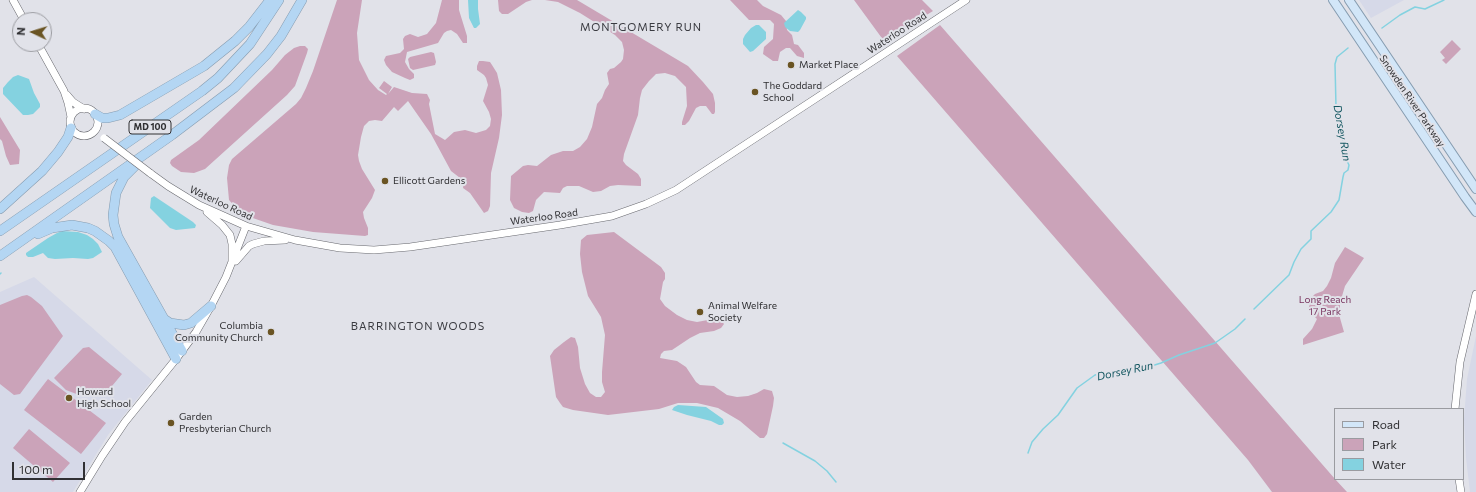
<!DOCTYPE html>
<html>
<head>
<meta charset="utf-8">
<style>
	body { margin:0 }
	#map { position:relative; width:1476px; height:492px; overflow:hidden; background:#e1e2e9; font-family:Commissioner,sans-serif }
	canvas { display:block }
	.legend { position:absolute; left:1334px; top:408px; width:130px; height:72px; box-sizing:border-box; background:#e1e2e9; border:1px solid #9a9ba0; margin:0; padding:5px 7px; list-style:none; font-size:12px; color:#303033 }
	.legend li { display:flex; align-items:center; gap:8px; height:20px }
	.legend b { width:20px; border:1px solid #9a9ba0 }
	.north { position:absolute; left:12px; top:12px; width:40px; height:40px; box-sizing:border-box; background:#e1e2e9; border:1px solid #9a9ba0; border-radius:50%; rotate:274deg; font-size:11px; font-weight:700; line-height:16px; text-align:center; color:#303033 }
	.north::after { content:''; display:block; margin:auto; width:14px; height:18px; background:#6a5423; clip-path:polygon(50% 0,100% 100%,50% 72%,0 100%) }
	.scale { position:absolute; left:12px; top:462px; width:73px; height:18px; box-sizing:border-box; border:2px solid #303033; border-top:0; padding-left:5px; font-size:12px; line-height:14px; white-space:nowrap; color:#303033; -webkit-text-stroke:3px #e1e2e9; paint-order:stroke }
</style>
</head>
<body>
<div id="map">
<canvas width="1476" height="492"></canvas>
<ul class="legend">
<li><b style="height:5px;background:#d2e6f8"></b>Road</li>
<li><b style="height:11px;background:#cba3b9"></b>Park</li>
<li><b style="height:11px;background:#84d2e0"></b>Water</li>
</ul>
<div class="north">N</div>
<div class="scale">100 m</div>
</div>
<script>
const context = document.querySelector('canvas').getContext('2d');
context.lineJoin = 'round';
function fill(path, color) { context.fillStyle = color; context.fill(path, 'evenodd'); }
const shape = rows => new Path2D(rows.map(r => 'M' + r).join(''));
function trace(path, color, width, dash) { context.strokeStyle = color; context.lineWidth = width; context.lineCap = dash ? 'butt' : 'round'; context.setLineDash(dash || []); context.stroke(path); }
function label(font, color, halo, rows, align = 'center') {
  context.font = font + ' Commissioner,sans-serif'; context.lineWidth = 4; context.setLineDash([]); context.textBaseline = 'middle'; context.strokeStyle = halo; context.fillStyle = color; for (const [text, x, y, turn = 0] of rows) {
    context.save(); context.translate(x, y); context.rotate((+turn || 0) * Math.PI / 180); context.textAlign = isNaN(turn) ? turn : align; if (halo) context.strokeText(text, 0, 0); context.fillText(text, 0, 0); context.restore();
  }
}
fill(shape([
	[1359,0,1404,0,1371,18],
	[34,277,152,380,108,435,73,492,0,492,0,292],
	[1476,336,1476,492,1470,492,1466,458,1464,419,1467,379]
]), '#d6d9e8');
fill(shape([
	[337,0,362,0,357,33,359,60,369,80,378,90,386,95,387,94,379,88,384,81,392,87,388,94,394,87,412,93,427,94,430,100,429,104,435,134,445,140,454,132,465,130,476,133,486,130,490,126,491,119,489,112,483,101,488,85,486,78,484,75,477,70,477,66,479,61,483,61,490,62,492,65,497,73,501,90,502,115,499,138,491,173,490,206,488,211,484,213,470,193,463,188,464,181,451,171,431,134,408,101,398,111,394,107,382,121,375,120,369,121,364,126,361,137,358,155,359,161,362,169,375,190,372,198,363,212,364,218,368,228,368,235,365,236,313,232,273,225,247,216,237,209,229,200,227,178,229,165,232,159,296,104,301,98,306,88,313,71],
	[442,0,459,0,459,10,467,36,467,43,463,43,457,34,451,30,447,31,444,33,438,43,407,52,405,62,409,69,414,74,414,78,410,80,405,78,392,72,386,65,384,60,386,56,400,53,404,49,403,39,405,36,410,34,418,37,427,34,436,23],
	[498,0,532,0,526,2,508,14,502,14,499,11],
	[545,0,577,0,688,66,703,82,713,94,715,103,715,112,714,114,712,114,706,106,700,106,696,108,689,121,685,125,682,125,682,122,687,106,686,87,675,76,665,73,656,74,649,81,642,90,640,98,638,115,624,154,623,161,626,165,638,174,641,179,641,186,618,185,610,186,601,191,593,192,579,186,567,186,563,188,560,193,544,192,536,200,533,211,529,213,522,212,514,208,510,200,511,176,523,166,528,165,537,166,551,155,563,151,573,151,580,147,587,139,592,127,597,104,602,98,605,90,609,84,607,73,610,69,614,68,621,62,623,59,624,50,622,42,615,35,580,13,558,2],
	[730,0,757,0,763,6,781,15,786,21,787,30,792,35,794,44,798,45,804,53,804,58,797,56,790,48,786,48,780,52,778,61,773,61,763,54,764,47,773,39,774,24,770,20,749,20],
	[854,0,922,0,933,11,884,41],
	[940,25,1335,479,1347,492,1272,492,1248,460,897,56],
	[1452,40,1461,49,1446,64,1442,60,1445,58,1440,52],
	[300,46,305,46,308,49,307,53,295,86,287,95,205,169,194,173,181,172,172,166,170,163,171,160,199,140,272,70,285,55,294,48],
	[431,52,434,53,436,62,435,65,413,70,410,68,408,59,410,57],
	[0,117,20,150,19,164,10,165,6,156,2,141,0,139],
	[614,232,661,267,665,273,665,279,663,282,660,299,665,306,677,315,687,320,697,322,713,319,720,319,724,324,721,328,714,331,700,333,690,338,672,350,664,351,661,354,660,358,677,361,686,367,696,382,700,385,714,386,727,395,737,397,748,396,757,393,764,389,772,391,774,398,773,406,767,434,764,438,760,438,740,421,718,408,697,403,678,403,659,409,608,415,573,410,563,407,560,403,556,397,550,356,554,350,564,342,571,337,575,338,578,347,580,368,585,384,590,393,596,397,601,397,605,392,602,382,602,372,605,335,601,317,588,296,582,272,580,254,581,240,587,235],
	[1345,247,1364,258,1345,286,1340,303,1340,318,1344,332,1303,345,1303,339,1312,329,1317,319,1308,310,1312,297,1315,294,1323,291,1327,286,1331,278,1335,263],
	[27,295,31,297,42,306,63,336,20,394,14,395,0,384,0,305,22,296],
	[89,347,122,374,112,386,101,393,87,395,79,395,66,390,54,378,83,348],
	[48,379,106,423,81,454,24,410],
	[29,429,70,463,53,482,13,448]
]), '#cba3b9');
fill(shape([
	[468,0,478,0,478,9,480,24,476,28,474,28,469,18],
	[798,10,801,12,806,17,806,19,800,30,798,32,790,31,785,27,784,23],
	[756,25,759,25,766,32,766,39,753,51,750,52,743,44,743,39,745,35,751,28],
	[18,75,29,79,34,93,40,104,40,107,33,114,28,115,23,115,3,94,3,88,8,82,13,77],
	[154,196,193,222,196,225,195,228,176,230,170,228,150,208,151,198],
	[62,231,78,232,87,235,93,239,98,244,102,252,93,258,88,259,73,258,55,259,48,258,43,253,33,257,28,257,26,255,26,253,48,238,57,233],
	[678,405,706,407,723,419,724,423,722,425,719,425,711,421,687,415,672,410,674,407]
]), '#84d2e0');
trace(shape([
	[1382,28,1400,15,1415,7,1425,9,1444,0],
	[0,274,1,273],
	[1254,309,1289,275,1294,262,1301,249,1311,239,1311,231,1331,212,1339,200,1343,177,1344,173,1348,170,1349,165,1344,155,1342,130,1336,107,1335,64,1337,57,1348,48],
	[783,443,815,461,827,471,836,482],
	[1028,453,1032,442,1043,429,1058,415,1077,388,1095,375,1115,371,1145,368,1161,363,1179,355,1215,343,1235,329,1245,319]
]), '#84d2e0', 1.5);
const secondary = shape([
	[13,0,24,20],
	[38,44,64,91,68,103,71,117],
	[67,95,73,102,84,109],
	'70 122a14 14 0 1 1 28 0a14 14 0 1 1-28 0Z',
	[150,173,168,186,199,205,246,226,295,240,340,248,374,250,410,247,560,225,612,216,646,204,676,190,966,0],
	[207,212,222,225,230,235,232,244,232,261],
	[236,261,249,246,253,244,264,241,285,240],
	[1455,409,1460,362,1476,294],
	[1459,479,1461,492],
	[80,492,102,456,125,422,176,359,196,332,211,306,226,277,246,226]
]);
const primary = shape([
	[1333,0,1465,197,1476,212],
	[1349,0,1476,189]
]);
const highway = shape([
	[95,114,102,118,108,118,120,115,204,66,235,41,249,27,270,0],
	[135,166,124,177,116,193,113,215,114,224,118,237,182,351],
	[0,209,42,171,58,152,68,137,71,128],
	[0,231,202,91,218,78,250,44,279,0],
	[38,234,52,228,72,225,88,228,95,231,109,241,115,247,176,359],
	[0,256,172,135,234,88,267,54,281,36,302,0],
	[164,319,170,323,184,325,191,323,211,306]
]);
trace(secondary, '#68696f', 8);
trace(primary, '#869cb0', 10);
trace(highway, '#869cb0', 10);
trace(secondary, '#fff', 7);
trace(primary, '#d2e6f8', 8);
trace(highway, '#b4d6f3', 9);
const secondaryBridge = shape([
	[104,138,150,173]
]);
trace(secondaryBridge, '#68696f', 8, []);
trace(secondaryBridge, '#fff', 7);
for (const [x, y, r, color] of [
	[791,65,4,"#6a5423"],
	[755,92,4,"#6a5423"],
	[385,181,4,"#6a5423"],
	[700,312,4,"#6a5423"],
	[271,332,4,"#6a5423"],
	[69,398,4,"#6a5423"],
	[171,423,4,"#6a5423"]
]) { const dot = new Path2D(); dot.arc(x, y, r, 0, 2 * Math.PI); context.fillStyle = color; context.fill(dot); trace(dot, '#e1e2e9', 1.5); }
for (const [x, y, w] of [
	[150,127,42]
]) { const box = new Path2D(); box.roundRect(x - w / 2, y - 7, w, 14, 3); context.fillStyle = '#e1e2e9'; context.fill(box); trace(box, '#303033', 1); }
label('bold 9px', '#303033', null, [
	["MD 100",150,127]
]);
label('10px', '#303033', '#e1e2e9', [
	["Waterloo Road",897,33,-33],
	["Snowden River Parkway",1412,101,56],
	["Waterloo Road",221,203,25],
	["Waterloo Road",544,217,-8]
]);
label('10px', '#303033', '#e1e2e9', [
	["Market Place",799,65],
	["The Goddard",763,86],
	["School",763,98],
	["Ellicott Gardens",393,181],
	["Animal Welfare",708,306],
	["Society",708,318],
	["Columbia",263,326,"right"],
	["Community Church",263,338,"right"],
	["Howard",77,392],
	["High School",77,404],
	["Garden",179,417],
	["Presbyterian Church",179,429]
], 'left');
label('10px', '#7a3660', '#e1e2e9', [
	["Long Reach",1325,300],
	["17 Park",1325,312]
]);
context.letterSpacing = '1px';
label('11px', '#3a3b41', '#e1e2e9', [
	["MONTGOMERY RUN",641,27],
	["BARRINGTON WOODS",418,326]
]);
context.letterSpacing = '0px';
label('italic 11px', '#145761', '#e1e2e9', [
	["Dorsey Run",1342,133,80],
	["Dorsey Run",1125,371,-12]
]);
</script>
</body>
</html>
